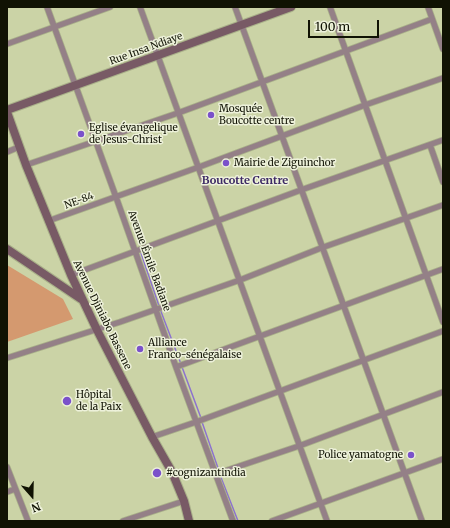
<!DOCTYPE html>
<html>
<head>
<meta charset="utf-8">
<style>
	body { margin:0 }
	#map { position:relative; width:450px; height:528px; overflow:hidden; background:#cbd3a6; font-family:Merriweather,serif }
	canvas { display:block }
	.frame { position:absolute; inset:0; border:8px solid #101203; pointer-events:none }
	.north { position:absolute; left:12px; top:476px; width:40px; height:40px; -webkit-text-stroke:3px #edf1da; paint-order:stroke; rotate:160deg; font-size:11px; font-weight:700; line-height:16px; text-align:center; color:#101203 }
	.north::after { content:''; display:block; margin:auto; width:14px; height:18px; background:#101203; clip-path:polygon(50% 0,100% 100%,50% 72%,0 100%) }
	.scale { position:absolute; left:308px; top:20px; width:71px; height:18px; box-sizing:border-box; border:2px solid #101203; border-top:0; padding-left:5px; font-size:12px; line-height:14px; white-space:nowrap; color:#101203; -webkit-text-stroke:3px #edf1da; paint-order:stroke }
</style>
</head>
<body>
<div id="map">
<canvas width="450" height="528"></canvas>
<div class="frame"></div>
<div class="north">N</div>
<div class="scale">100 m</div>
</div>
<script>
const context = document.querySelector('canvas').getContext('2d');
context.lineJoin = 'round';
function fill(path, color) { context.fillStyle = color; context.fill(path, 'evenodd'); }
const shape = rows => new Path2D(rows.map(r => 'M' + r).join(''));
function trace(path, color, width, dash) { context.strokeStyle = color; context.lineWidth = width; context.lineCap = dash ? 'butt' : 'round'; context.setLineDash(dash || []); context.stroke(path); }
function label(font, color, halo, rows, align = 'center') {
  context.font = font + ' Merriweather,serif'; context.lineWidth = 3; context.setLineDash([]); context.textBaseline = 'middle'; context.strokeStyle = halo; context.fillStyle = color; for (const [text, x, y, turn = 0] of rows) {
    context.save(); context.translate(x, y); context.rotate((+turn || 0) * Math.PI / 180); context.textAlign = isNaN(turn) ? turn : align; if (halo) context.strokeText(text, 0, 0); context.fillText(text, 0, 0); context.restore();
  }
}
fill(shape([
	[7,265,63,299,73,319,7,342]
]), '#d4996f');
trace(shape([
	[141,253,159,306],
	[160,309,181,364],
	[182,367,201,418],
	[202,422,219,471],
	[220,475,238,521]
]), '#8c72ce', 1.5);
const street = shape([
	[47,7,116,197,176,367,233,521],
	[140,7,327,521],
	[235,7,422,521],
	[330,7,443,322],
	[428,7,443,49],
	[7,44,110,7],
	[430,145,443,182],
	[7,152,19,147],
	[26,165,178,113,432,19],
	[48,221,199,167,365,105,443,78],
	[71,275,301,190,443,140],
	[7,358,120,322,240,280,321,248,443,205],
	[176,367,443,269],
	[152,437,196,422,443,331],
	[7,467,28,521],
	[216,474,299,446,443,392],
	[7,492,15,489],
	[123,521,184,501],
	[272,521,443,459]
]);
const secondary = shape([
	[7,110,291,7],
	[7,112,26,165,71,275,97,330,152,437,172,472,184,501,189,521],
	[7,249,81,299]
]);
trace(street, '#a9b089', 7);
trace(secondary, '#a9b089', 10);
trace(street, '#948087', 5.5);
trace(secondary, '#785a65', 8);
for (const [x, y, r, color] of [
	[211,115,4,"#7a51ca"],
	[81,134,4,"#7a51ca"],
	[226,163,4,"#7a51ca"],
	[140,349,4,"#7a51ca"],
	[67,401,5,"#7a51ca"],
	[411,455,4,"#7a51ca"],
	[157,473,5,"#7a51ca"]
]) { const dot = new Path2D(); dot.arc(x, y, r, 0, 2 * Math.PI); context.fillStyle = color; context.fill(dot); trace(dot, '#edf1da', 1.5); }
label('10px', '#101203', '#edf1da', [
	["Rue Insa Ndiaye",146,49,-20],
	["NE-84",79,201,-20],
	["Avenue Émile Badiane",149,261,70],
	["Avenue Djiniabo Bassene",102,315,64]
]);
label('10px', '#101203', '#edf1da', [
	["Mosquée",219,109],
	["Boucotte centre",219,121],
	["Eglise évangelique",89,128],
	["de Jesus-Christ",89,140],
	["Mairie de Ziguinchor",234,163],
	["Alliance",148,343],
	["Franco-sénégalaise",148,355],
	["Hôpital",76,395],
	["de la Paix",76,407],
	["Police yamatogne",403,455,"right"],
	["#cognizantindia",166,473]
], 'left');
label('bold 11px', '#3d2a65', '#edf1da', [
	["Boucotte Centre",245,181]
]);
</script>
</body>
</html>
